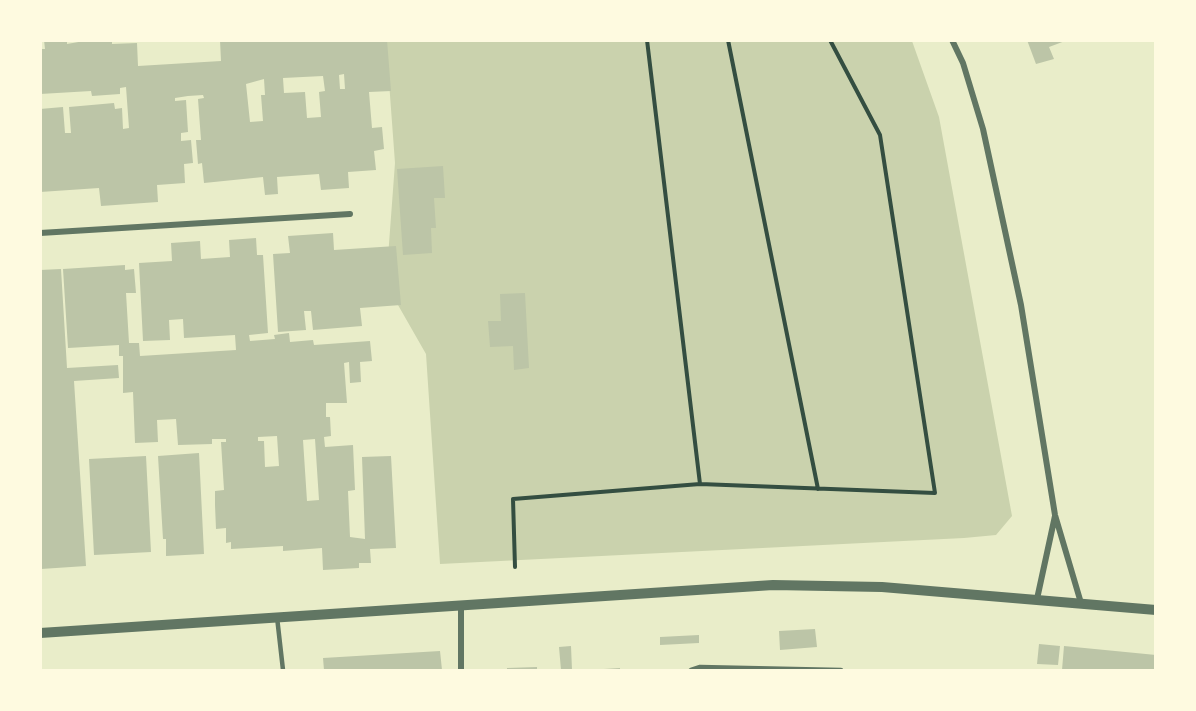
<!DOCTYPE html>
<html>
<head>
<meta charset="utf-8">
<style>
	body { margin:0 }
	#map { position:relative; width:1196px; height:711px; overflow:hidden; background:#e9edc9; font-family:Overpass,sans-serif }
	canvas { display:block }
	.frame { position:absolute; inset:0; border:42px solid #fefae0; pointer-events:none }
</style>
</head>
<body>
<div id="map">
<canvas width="1196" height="711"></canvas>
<div class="frame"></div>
</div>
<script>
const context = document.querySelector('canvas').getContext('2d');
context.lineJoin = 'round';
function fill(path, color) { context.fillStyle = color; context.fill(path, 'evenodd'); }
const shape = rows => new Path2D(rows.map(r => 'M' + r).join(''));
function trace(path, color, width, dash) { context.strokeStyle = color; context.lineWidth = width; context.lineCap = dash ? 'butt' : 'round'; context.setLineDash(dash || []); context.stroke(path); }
fill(shape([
	[386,41,912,41,939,117,1012,516,996,535,964,538,440,564,426,354,386,284,395,163]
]), '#cad2ad');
fill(shape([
	[44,40,67,40,67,44,90,40,112,40,112,44,137,43,138,66,221,61,220,40,387,40,391,91,369,92,372,128,382,127,384,149,374,151,376,170,348,172,349,188,321,190,319,174,277,177,278,194,265,195,263,177,204,183,202,163,198,164,196,140,201,140,198,99,204,98,203,95,188,96,175,98,175,101,186,100,188,132,181,133,181,141,191,140,193,163,184,164,185,183,157,185,158,202,101,206,99,188,40,192,40,109,63,107,65,133,71,133,69,107,114,103,115,109,122,108,123,129,129,128,126,87,120,88,120,94,92,96,91,91,40,94,40,49,45,49],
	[344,74,345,89,340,89,339,75],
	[323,76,325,91,319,92,321,117,307,118,305,92,284,93,283,78],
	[264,79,265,95,261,95,263,121,250,122,246,84],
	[1027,40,1065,40,1065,41,1049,47,1054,59,1036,64],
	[443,166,445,198,434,198,436,228,431,228,432,253,403,255,397,169],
	[333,233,334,250,396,246,401,305,360,308,362,326,313,330,311,311,304,311,306,330,278,332,273,254,290,253,288,236],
	[256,238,257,255,263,255,268,333,249,335,250,341,275,339,274,335,289,333,290,342,313,340,314,345,370,341,372,361,360,362,361,382,350,383,349,362,344,363,347,403,326,403,326,417,330,417,331,436,324,437,325,447,353,445,355,490,348,491,350,537,365,539,362,457,391,456,396,548,370,549,371,563,359,563,359,568,323,570,322,548,283,551,283,546,231,549,231,542,226,543,226,528,216,529,215,505,215,491,224,490,221,442,226,442,226,439,212,439,212,444,178,445,176,419,157,420,158,442,135,443,133,392,123,393,123,356,119,356,119,345,68,348,63,269,125,265,125,270,134,269,136,293,126,293,129,343,139,343,140,356,236,350,235,335,184,338,183,319,169,320,170,340,143,341,139,263,172,261,171,243,200,241,201,259,230,257,229,240],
	[277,436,279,466,265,467,264,441,258,441,258,437],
	[315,439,319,500,307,501,303,440],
	[61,269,67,368,118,365,119,378,74,381,86,566,41,569,40,270],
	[525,293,529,368,514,370,513,346,490,347,488,321,501,321,500,294],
	[199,453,204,554,166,556,166,539,163,539,158,456],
	[146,456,151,552,94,555,89,459],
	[815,629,817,647,780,650,779,631],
	[699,635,699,643,660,645,660,637],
	[1039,644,1060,646,1058,665,1037,664],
	[571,646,572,670,561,670,559,647],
	[1064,646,1156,655,1156,670,1062,670],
	[440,651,442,670,324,670,323,658],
	[537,667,537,670,507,670,507,668],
	[620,668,620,670,604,670,604,669]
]), '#bcc5a7');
trace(shape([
	[647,40,700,484],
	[728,40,818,489],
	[515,567,513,499,700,484,935,493,880,135,830,40]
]), '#344e41', 4);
trace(shape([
	[277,617,283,670],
	[691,670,700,667,841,670]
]), '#617663', 4.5);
trace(shape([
	[952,40,963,63,983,129,1021,305,1055,515,1081,603],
	[40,233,350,214],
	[1037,599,1055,516],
	[461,606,461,670]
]), '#617663', 6);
trace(shape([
	[40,633,773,585,882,587,1156,610]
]), '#617663', 10);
</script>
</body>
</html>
